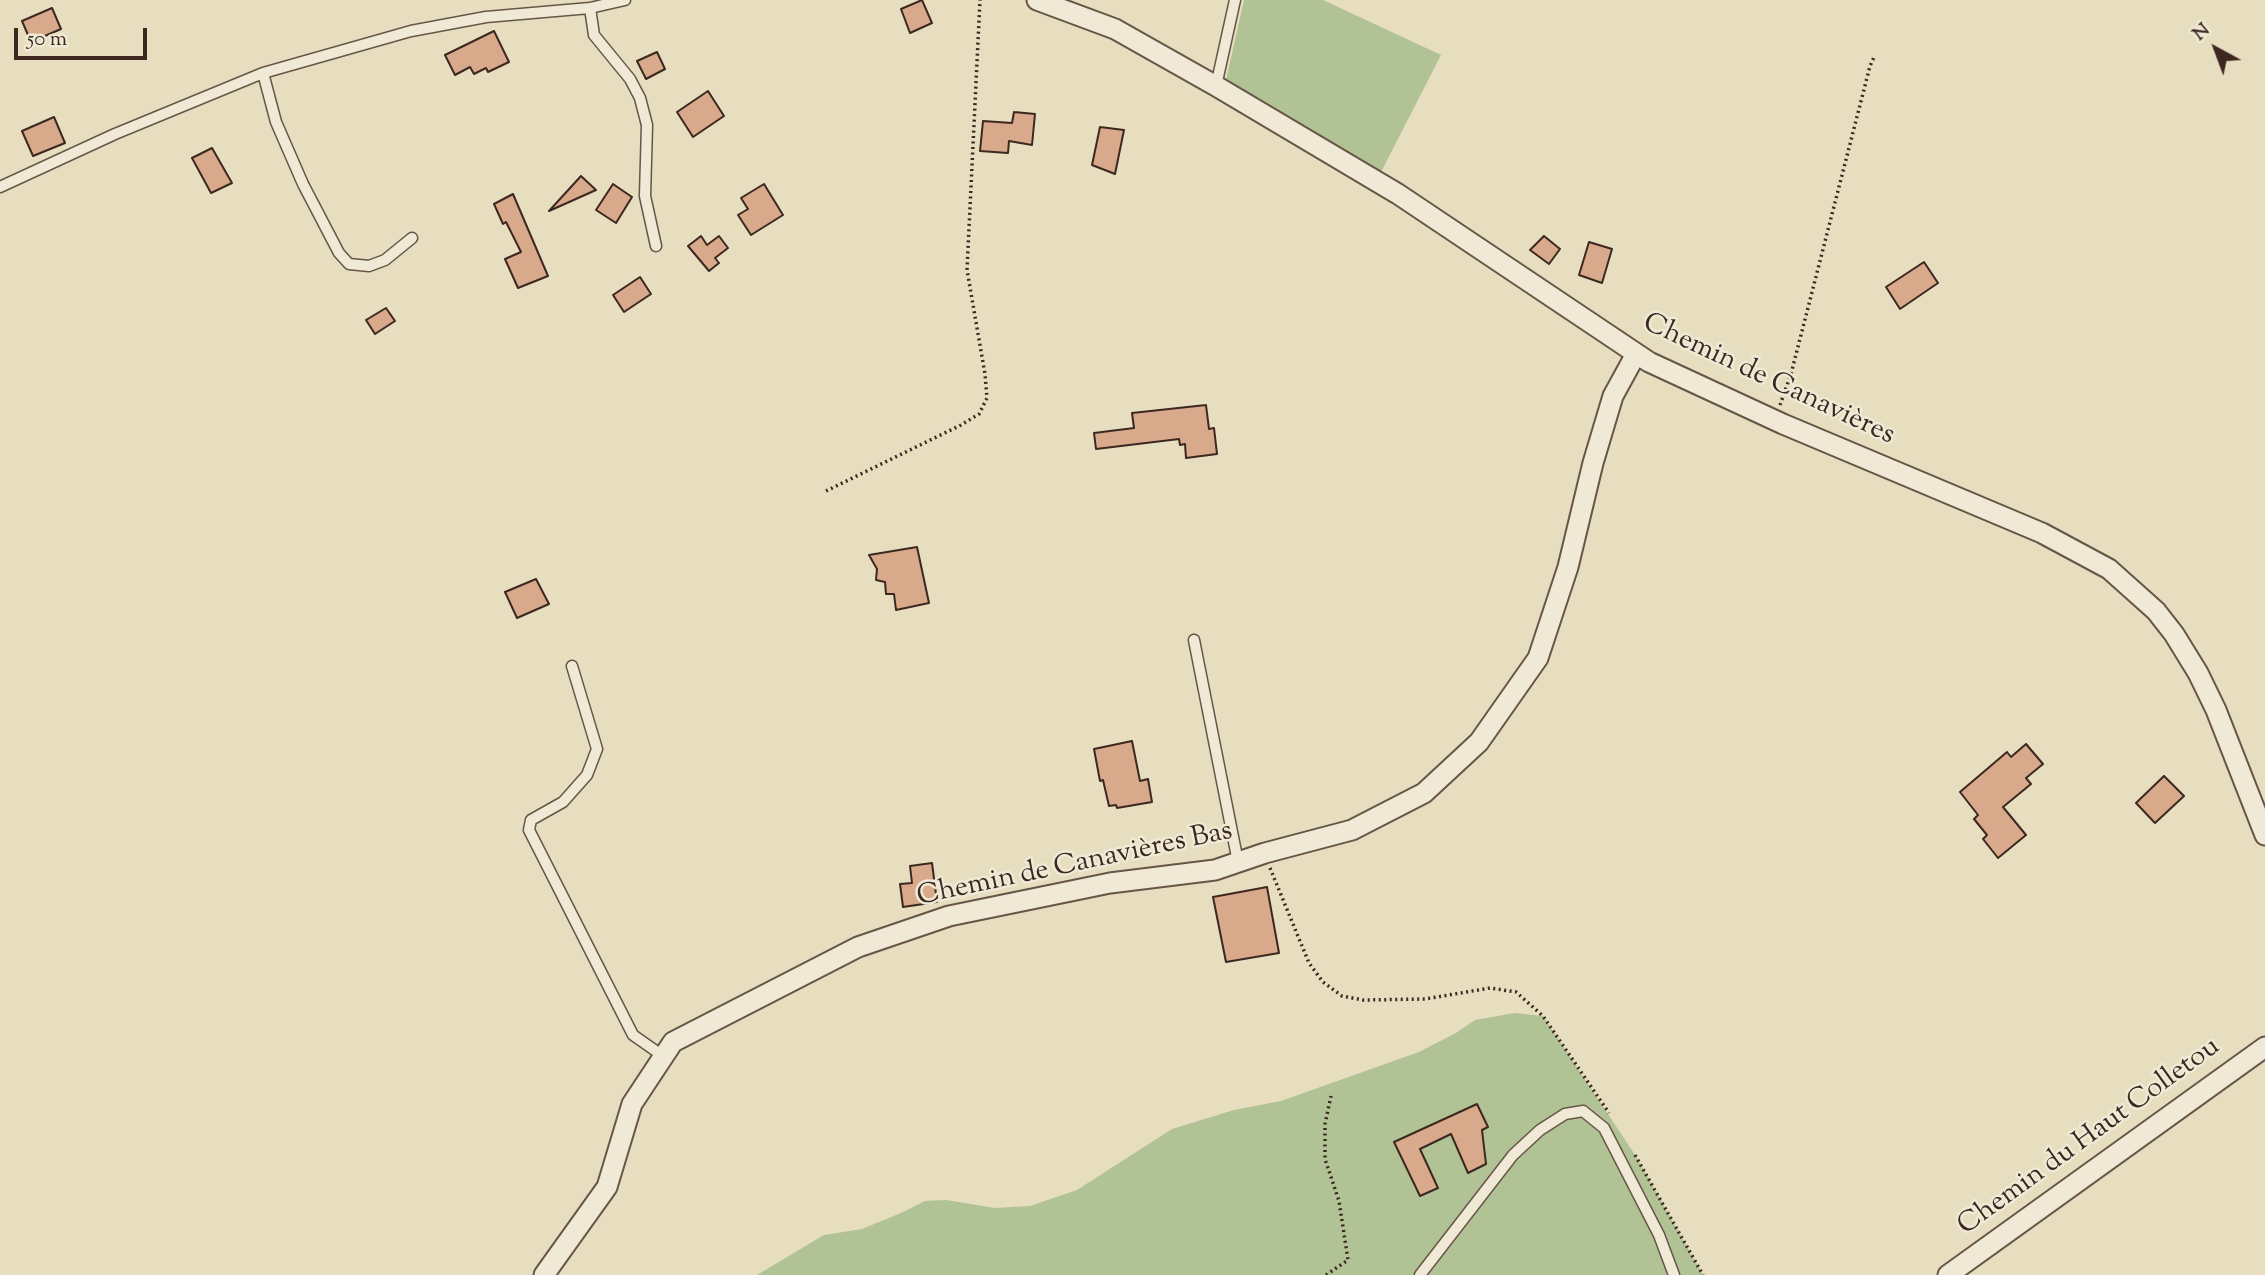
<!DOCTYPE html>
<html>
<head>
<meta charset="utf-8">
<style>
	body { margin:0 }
	#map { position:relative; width:2265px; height:1275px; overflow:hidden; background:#e7ddbf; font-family:"Sorts Mill Goudy",serif }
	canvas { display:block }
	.north { position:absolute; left:2181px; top:14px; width:70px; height:70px; -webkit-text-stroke:5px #efe9d5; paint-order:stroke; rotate:319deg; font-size:19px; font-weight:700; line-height:28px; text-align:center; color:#3c2821 }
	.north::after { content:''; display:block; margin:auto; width:24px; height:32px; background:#3c2821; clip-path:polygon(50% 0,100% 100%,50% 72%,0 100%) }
	.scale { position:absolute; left:14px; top:28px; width:133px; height:32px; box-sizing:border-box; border:4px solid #3c2821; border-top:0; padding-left:9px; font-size:21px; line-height:24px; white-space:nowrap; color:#3c2821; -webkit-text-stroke:5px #efe9d5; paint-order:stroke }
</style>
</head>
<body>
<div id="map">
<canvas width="2265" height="1275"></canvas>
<div class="north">N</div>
<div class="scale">50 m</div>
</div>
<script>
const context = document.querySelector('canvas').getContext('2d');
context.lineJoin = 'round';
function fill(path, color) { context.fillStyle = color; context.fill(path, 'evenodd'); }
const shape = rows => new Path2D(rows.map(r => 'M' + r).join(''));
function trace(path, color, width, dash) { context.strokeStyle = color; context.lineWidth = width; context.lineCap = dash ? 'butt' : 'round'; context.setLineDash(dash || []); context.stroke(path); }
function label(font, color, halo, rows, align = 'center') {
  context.font = font + ' "Sorts Mill Goudy",serif'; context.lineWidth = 5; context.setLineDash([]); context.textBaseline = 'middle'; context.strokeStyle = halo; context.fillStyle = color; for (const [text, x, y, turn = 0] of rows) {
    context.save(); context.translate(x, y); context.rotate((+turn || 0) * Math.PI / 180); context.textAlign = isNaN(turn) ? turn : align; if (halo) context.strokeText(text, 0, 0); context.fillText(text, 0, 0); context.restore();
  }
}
fill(shape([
	[1244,0,1323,0,1441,55,1381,172,1226,80],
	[1515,1013,1543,1016,1637,1158,1703,1275,757,1275,824,1235,862,1229,901,1213,925,1201,946,1200,995,1208,1030,1206,1077,1190,1172,1129,1234,1110,1281,1101,1419,1052,1456,1033,1475,1020]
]), '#b1c295');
const building = shape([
	[922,0,932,23,910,33,901,9,922,0],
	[52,8,61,29,31,42,22,21,52,8],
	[494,31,509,62,488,72,486,68,474,74,470,67,455,75,445,55,494,31],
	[657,52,665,69,646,79,637,61,657,52],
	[708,91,724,116,693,137,677,112,708,91],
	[1014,112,1035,114,1032,145,1009,141,1008,153,980,151,983,121,1012,123,1014,112],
	[54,117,65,143,33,156,22,131,54,117],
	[1100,127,1124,130,1115,174,1092,165,1100,127],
	[212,148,232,183,211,193,192,158,212,148],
	[581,176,596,190,549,211,581,176],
	[613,184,632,197,616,223,596,210,613,184],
	[764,184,783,215,751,235,738,215,748,209,741,198,764,184],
	[513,194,548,276,518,288,505,259,521,252,506,222,503,224,494,204,513,194],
	[701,236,707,245,719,236,728,248,715,258,719,263,709,271,688,246,701,236],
	[1544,236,1560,249,1549,264,1530,250,1544,236],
	[1589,242,1612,249,1602,283,1579,275,1589,242],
	[1924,262,1938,283,1900,309,1886,287,1924,262],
	[640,277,651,294,624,312,613,295,640,277],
	[386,308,395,321,375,334,366,320,386,308],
	[1206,405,1209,429,1214,428,1217,454,1186,458,1185,444,1180,445,1179,439,1096,449,1094,433,1134,428,1132,413,1206,405],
	[917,547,929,603,896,610,894,594,886,594,885,582,876,580,877,569,869,555,917,547],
	[536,579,549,604,517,618,505,592,536,579],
	[1132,741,1140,781,1148,779,1152,802,1117,808,1116,805,1109,806,1103,780,1100,781,1094,749,1132,741],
	[2026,744,2043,764,2026,778,2031,784,2003,807,2026,835,1998,858,1983,839,1987,835,1974,819,1978,815,1960,792,2007,752,2011,757,2026,744],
	[2164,776,2184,796,2155,823,2136,803,2164,776],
	[932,863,937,902,903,907,900,884,912,883,910,866,932,863],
	[1267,887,1279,953,1226,962,1213,897,1267,887],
	[1477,1104,1488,1127,1482,1130,1486,1164,1468,1173,1451,1134,1420,1149,1438,1188,1420,1196,1394,1142,1477,1104]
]);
fill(building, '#d8a98b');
trace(building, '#3c2821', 2);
const lane = shape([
	[590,8,594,35,630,79,640,98,647,125,645,196,656,246],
	[263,73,276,122,303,184,339,253,349,264,369,266,385,260,412,238],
	[1216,86,1235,0],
	[0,187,115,134,263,73,411,31,486,17,590,8,625,0],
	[1194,640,1238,862],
	[572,666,597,749,587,775,563,802,531,820,529,830,633,1035,663,1056],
	[1420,1275,1513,1155,1540,1130,1565,1114,1583,1111,1604,1128,1659,1235,1674,1275]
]);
const street = shape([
	[1037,0,1115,29,1216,86,1398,194,1649,362,1783,424,2042,533,2109,569,2156,611,2174,634,2198,673,2216,710,2265,835],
	[544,1275,607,1187,632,1104,673,1042,858,947,949,916,1110,883,1215,870,1265,853,1352,830,1424,793,1479,742,1538,658,1568,567,1593,463,1613,396,1636,354],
	[1948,1275,2265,1047]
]);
trace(lane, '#675548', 13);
trace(street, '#675548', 23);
trace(shape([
	[1780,405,1791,374,1870,66,1875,55],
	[826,491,961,425,979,414,987,398,985,374,967,270,980,0],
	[1270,868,1309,963,1323,982,1342,996,1363,1000,1425,999,1490,988,1516,992,1543,1016,1609,1113],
	[1635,1155,1703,1275],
	[1326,1275,1348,1260,1339,1201,1325,1159,1325,1124,1331,1096]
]), '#3c2821', 3.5, [2, 3.5]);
trace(lane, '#efe9d5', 10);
trace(street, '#efe9d5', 19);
label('28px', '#3c2821', '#efe9d5', [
	["Chemin de Canavières",1768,381,25],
	["Chemin de Canavières Bas",1075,866,-12],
	["Chemin du Haut Colletou",2090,1138,-36]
]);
</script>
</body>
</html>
